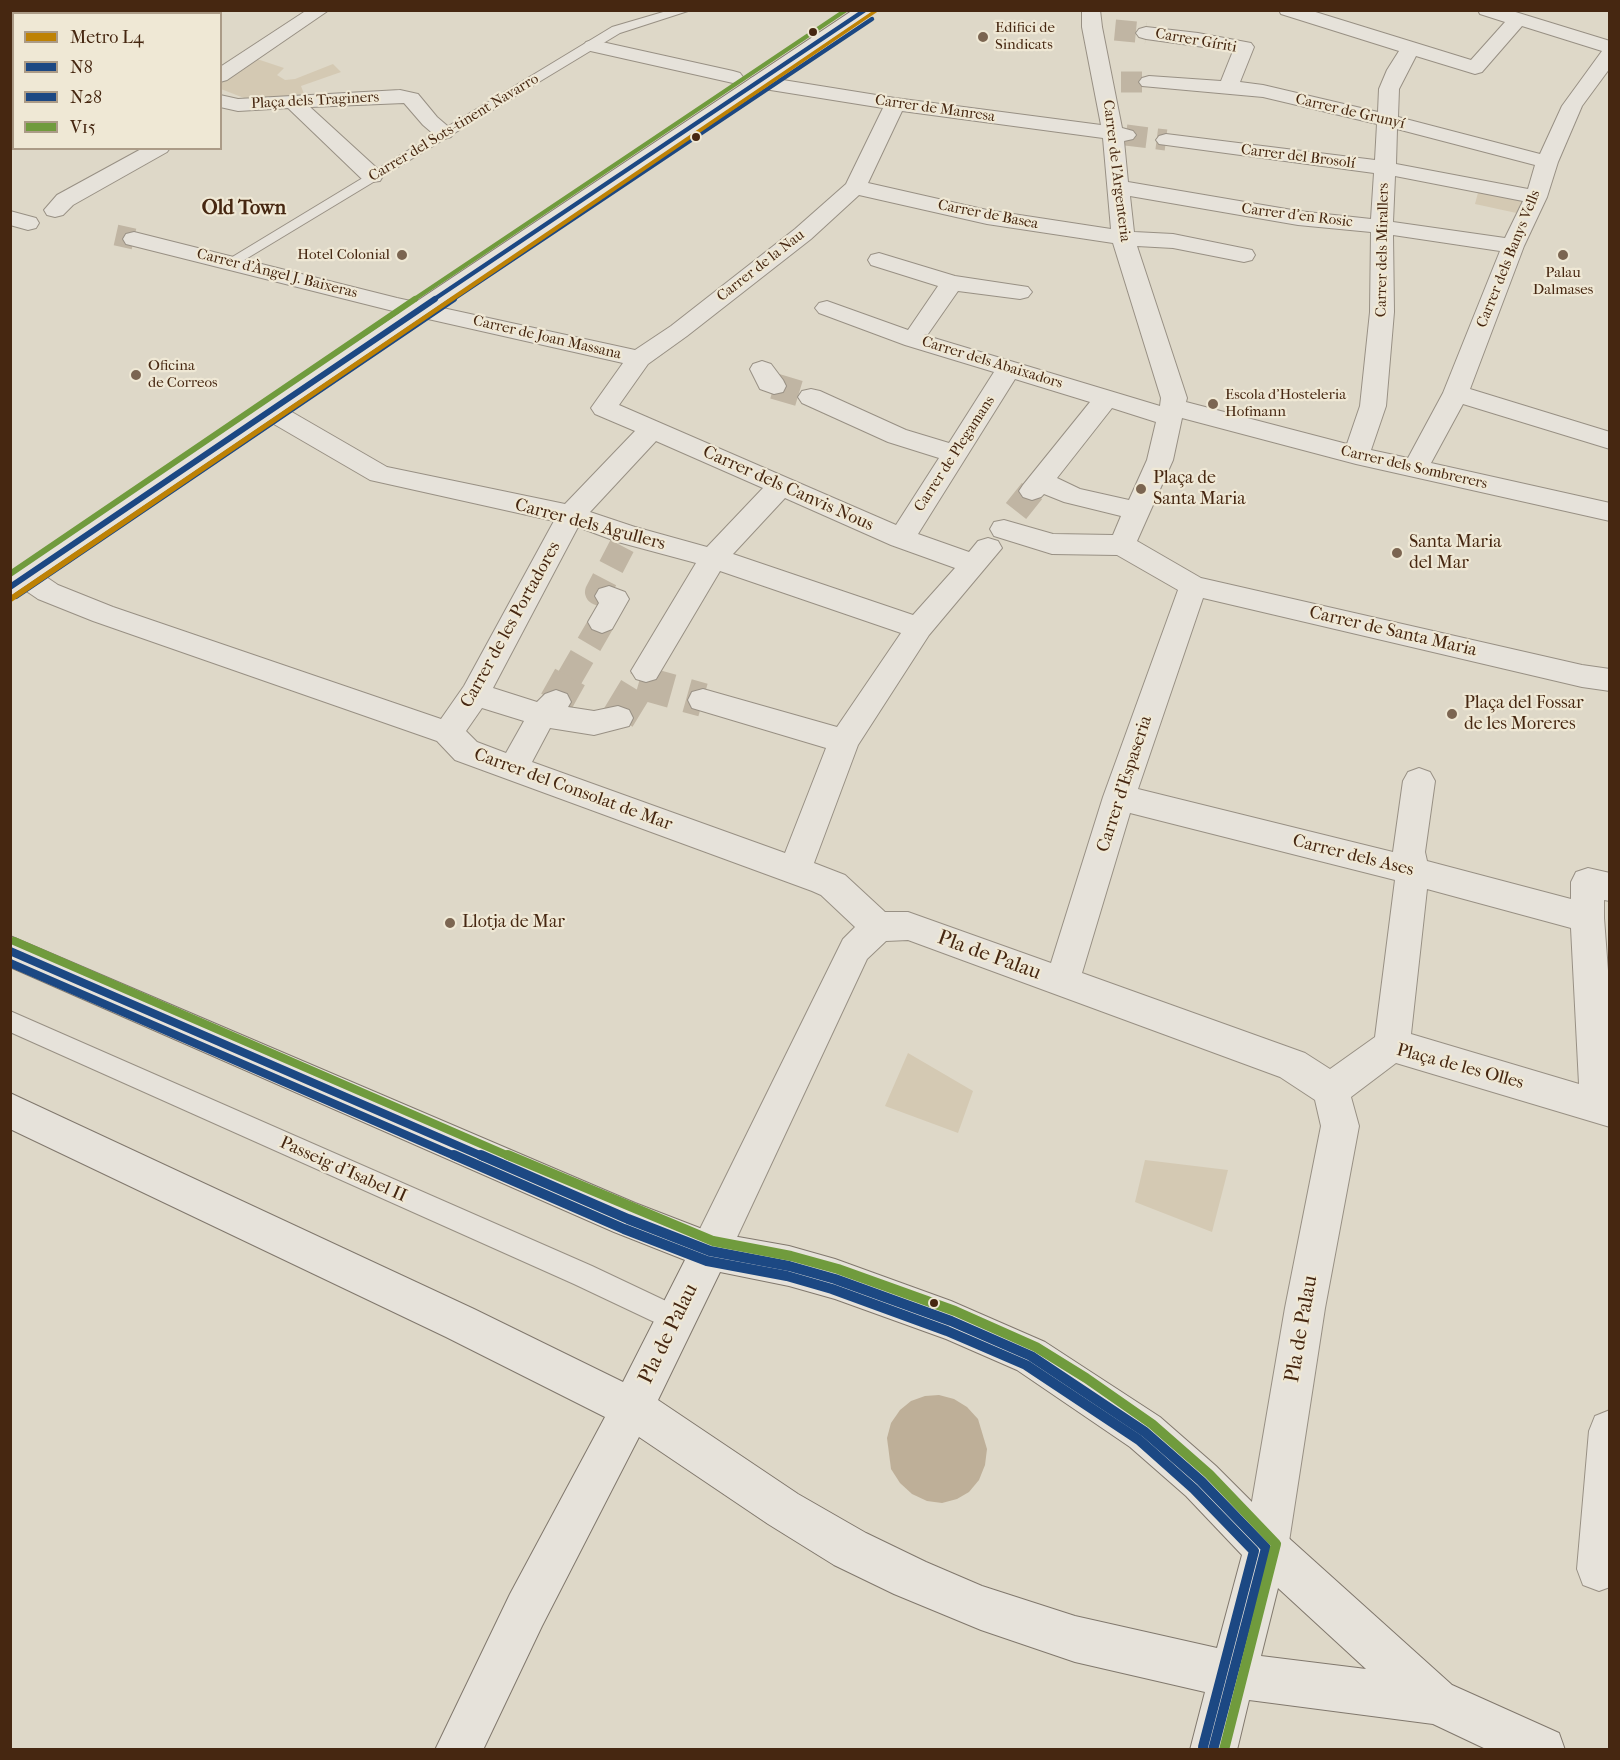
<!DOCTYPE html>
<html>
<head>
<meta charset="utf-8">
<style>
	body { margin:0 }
	#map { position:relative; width:1620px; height:1760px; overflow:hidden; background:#ded8c8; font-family:"IM FELL French Canon",serif }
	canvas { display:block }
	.frame { position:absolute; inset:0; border:12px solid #462711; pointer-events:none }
	.legend { position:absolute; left:12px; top:12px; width:210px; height:138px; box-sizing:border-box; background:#efe8d5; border:2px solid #ab9b87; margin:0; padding:8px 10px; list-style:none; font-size:18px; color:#462711 }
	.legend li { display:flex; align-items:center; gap:12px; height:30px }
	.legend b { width:30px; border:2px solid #ab9b87 }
</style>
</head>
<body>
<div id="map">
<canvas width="1620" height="1760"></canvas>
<div class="frame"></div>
<ul class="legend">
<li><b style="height:8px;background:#be8205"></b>Metro L4</li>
<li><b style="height:8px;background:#1c4883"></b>N8</li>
<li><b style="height:8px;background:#1c4883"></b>N28</li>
<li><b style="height:8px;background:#709b3d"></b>V15</li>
</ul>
</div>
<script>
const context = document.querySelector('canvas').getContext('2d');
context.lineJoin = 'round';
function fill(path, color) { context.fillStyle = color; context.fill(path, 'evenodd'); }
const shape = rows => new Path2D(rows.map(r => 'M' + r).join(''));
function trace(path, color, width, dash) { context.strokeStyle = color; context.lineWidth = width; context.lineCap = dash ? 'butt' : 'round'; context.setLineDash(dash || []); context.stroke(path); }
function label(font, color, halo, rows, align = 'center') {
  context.font = font + ' "IM FELL French Canon",serif'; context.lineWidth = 4.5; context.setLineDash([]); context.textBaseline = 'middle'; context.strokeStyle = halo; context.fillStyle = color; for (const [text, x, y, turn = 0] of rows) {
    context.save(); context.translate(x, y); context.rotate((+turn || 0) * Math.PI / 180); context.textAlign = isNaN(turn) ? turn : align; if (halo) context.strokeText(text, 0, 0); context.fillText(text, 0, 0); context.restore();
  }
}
fill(shape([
	[257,59,284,68,277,75,285,80,295,79,333,64,341,72,301,86,304,94,289,96,244,98,221,89,220,81],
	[1479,189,1518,198,1525,203,1521,214,1475,204],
	[908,1053,973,1091,958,1133,885,1106],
	[1145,1160,1228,1170,1212,1232,1135,1202]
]), '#d4c9b3');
fill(shape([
	[939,1395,954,1399,967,1407,978,1419,987,1449,985,1465,979,1480,969,1492,957,1499,942,1503,927,1501,912,1494,900,1483,891,1469,887,1438,891,1423,900,1410,911,1401,925,1396]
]), '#beaf98');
trace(shape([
	[1115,30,1146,33],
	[1121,82,1149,82],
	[1126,135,1166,140],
	[116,235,134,239]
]), '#c0b5a3', 21, [21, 10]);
trace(shape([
	[774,386,811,397],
	[1016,511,1032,491],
	[609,596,598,592,622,546],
	[569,679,602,622],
	[642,679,646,671]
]), '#c0b5a3', 26, [26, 14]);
trace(shape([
	[639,682,703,700],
	[556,702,570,677],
	[618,718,643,677]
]), '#c0b5a3', 34, [34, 16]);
const lane = shape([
	[670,10,691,10,620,33,236,265,226,265,224,262,612,27,670,10],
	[10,1011,592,1266,685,1310,689,1319,685,1328,676,1332,667,1328,574,1284,10,1032,10,1011]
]);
const street = shape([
	[307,10,329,10,227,80,220,82,220,67,307,10],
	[1082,10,1100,10,1102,27,1122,128,1133,131,1136,135,1133,139,1124,141,1128,182,1298,211,1371,219,1374,173,1159,144,1156,140,1159,136,1166,134,1375,160,1377,124,1263,97,1142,86,1139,82,1142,78,1149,76,1221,81,1233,51,1146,39,1139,37,1136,33,1139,29,1146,27,1198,33,1251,43,1254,47,1240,82,1263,85,1378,112,1379,89,1387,70,1399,51,1281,14,1279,10,1309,10,1471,60,1505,22,1480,14,1478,10,1509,10,1610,41,1610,68,1582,106,1558,162,1547,197,1524,246,1470,389,1610,432,1610,449,1463,404,1431,463,1610,503,1610,521,1356,464,1182,418,1173,460,1137,541,1201,578,1582,665,1610,669,1610,691,1582,687,1203,598,1138,789,1393,852,1403,781,1408,772,1419,768,1430,772,1435,781,1425,852,1427,861,1571,899,1571,882,1576,872,1588,868,1610,873,1610,901,1604,900,1604,918,1610,997,1610,1127,1396,1063,1351,1097,1359,1126,1325,1308,1288,1548,1282,1564,1266,1570,1250,1564,1244,1548,1285,1308,1321,1126,1315,1100,1280,1077,908,940,886,941,867,959,724,1265,710,1270,696,1265,690,1251,696,1237,843,939,855,927,821,895,812,891,455,760,437,741,93,621,38,599,16,584,12,577,16,570,26,567,36,570,58,585,113,607,441,719,464,686,554,521,370,480,260,416,256,410,260,404,269,402,278,404,387,467,565,504,635,431,595,414,591,408,623,363,397,312,126,244,123,239,126,234,134,232,397,298,635,350,671,326,795,229,846,184,883,108,758,88,751,86,748,82,751,78,758,76,895,98,1101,125,1082,27,1082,10],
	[1522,26,1602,51,1562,106,1540,154,1398,117,1399,89,1416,56,1475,74,1482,72,1522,26],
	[902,111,1103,138,1111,229,987,210,868,183,902,111],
	[1397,129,1535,165,1528,189,1396,164,1397,129],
	[1395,176,1523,201,1505,238,1393,222,1395,176],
	[859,195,987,224,1113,243,1161,398,1160,406,924,335,928,334,958,291,1020,299,1028,297,1032,292,1028,287,955,276,879,253,871,255,868,260,871,265,938,286,908,330,827,301,819,303,815,308,819,313,905,345,994,372,949,443,906,430,820,391,811,389,802,391,798,397,802,403,888,442,939,458,896,525,619,405,648,364,687,336,811,239,859,195],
	[1130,196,1298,225,1371,232,1370,312,1360,406,1347,444,1186,402,1187,398,1137,246,1173,248,1244,262,1252,260,1255,255,1252,250,1173,234,1134,232,1130,196],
	[1393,235,1500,251,1443,393,1408,458,1371,450,1386,406,1394,312,1393,235],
	[1015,379,1090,402,1023,485,1019,491,1023,497,1032,500,1041,497,1044,494,1064,502,1121,516,1113,535,1053,534,1004,520,994,522,990,529,994,536,1052,554,1117,555,1178,590,1103,797,1051,963,908,912,885,912,845,875,814,863,858,745,929,635,1002,548,998,541,988,538,978,541,969,552,918,534,1015,379],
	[1112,408,1156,422,1147,460,1129,500,1080,489,1057,478,1112,408],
	[656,441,763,488,707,547,635,527,590,512,656,441],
	[785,498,891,545,955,568,913,615,733,554,785,498],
	[578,527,618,542,696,563,631,671,636,679,646,682,656,679,720,571,901,633,837,727,703,689,692,692,688,700,692,708,826,748,785,853,532,762,550,728,594,735,629,726,633,718,629,710,618,706,594,711,568,707,571,702,567,694,556,690,545,694,537,702,493,688,578,527],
	[482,708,524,721,506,753,477,742,466,731,482,708],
	[1130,813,1395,880,1375,1037,1330,1069,1305,1053,1082,973,1130,813],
	[1427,889,1571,928,1579,1084,1411,1034,1427,889],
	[593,40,733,71,740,73,743,77,740,81,733,83,586,50,583,46,586,42,593,40],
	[10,71,14,71,14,83,10,83,10,71],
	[400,90,418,94,437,117,451,129,454,133,451,137,444,139,437,137,423,125,404,103,310,107,380,171,383,176,380,181,372,182,364,181,288,108,238,111,220,107,220,95,238,99,400,90],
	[14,106,14,120,10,121,10,107,14,106],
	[143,148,170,148,167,152,73,205,63,215,55,217,47,215,44,210,57,195,143,148],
	[10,211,36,218,39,223,36,228,28,230,10,225,10,211],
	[762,361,771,364,783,380,786,386,783,392,774,394,760,389,750,369,753,364,762,361],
	[609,586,625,592,629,599,612,629,602,633,592,629,588,622,599,603,595,596,599,589,609,586],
	[1610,1410,1610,1587,1599,1591,1583,1585,1577,1569,1589,1431,1595,1416,1610,1410]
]);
const secondary = shape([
	[853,10,875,10,278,416,20,594,10,597,10,573,853,10],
	[10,936,635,1203,710,1232,789,1246,835,1259,951,1301,1045,1342,1160,1417,1216,1466,1282,1532,1452,1685,1559,1733,1565,1750,1488,1750,1433,1724,1249,1700,1237,1750,1190,1750,1205,1692,1075,1662,981,1630,894,1594,834,1565,768,1524,639,1437,542,1626,483,1750,435,1750,510,1594,605,1417,446,1337,10,1129,10,1093,474,1309,623,1382,685,1260,614,1232,10,967,10,936],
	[720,1272,789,1286,835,1299,946,1339,1017,1370,1130,1447,1186,1496,1242,1555,1217,1648,1075,1616,982,1586,926,1562,866,1533,798,1494,658,1400,720,1272],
	[1278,1588,1366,1669,1261,1656,1278,1588]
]);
trace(lane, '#989084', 2);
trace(street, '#989084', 2);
trace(secondary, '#81786d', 2);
fill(lane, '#e6e2da');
fill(street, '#e6e2da');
fill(secondary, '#e6e2da');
trace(shape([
	[433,300,865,10]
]), '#1c4883', 4.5);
trace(shape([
	[10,587,435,299]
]), '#1c4883', 6);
trace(shape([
	[10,951,484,1157]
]), '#1c4883', 8);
trace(shape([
	[481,1155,628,1219,710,1251,789,1266,835,1279,951,1321,1031,1356,1145,1432,1201,1481,1266,1548,1213,1750]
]), '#1c4883', 10);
trace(shape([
	[452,300,872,19]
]), '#1c4883', 4.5);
trace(shape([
	[16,596,454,299]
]), '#1c4883', 6);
trace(shape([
	[10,963,457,1157]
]), '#1c4883', 8);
trace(shape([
	[454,1155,624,1229,707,1261,787,1276,832,1289,947,1331,1026,1365,1139,1440,1194,1489,1254,1551,1203,1747]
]), '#1c4883', 10);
trace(shape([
	[413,300,846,10]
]), '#709b3d', 4.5);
trace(shape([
	[10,574,415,299]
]), '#709b3d', 6);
trace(shape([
	[14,941,511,1157]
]), '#709b3d', 8);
trace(shape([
	[508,1155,713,1241,791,1256,838,1269,955,1311,1036,1347,1086,1378,1152,1424,1209,1474,1276,1544,1224,1750]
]), '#709b3d', 10);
fill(shape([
	[874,10,880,10,10,603,10,596,874,10]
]), '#be8205');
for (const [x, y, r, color] of [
	[813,32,5,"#462711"],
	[983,37,6,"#7b6551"],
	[696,137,5,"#462711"],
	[402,255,6,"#7b6551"],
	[1563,255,6,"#7b6551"],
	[136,375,6,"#7b6551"],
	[1213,404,6,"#7b6551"],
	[1141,489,6,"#7b6551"],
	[1397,553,6,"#7b6551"],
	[1452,714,6,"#7b6551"],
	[450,923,6,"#7b6551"],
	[934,1303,5,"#462711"]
]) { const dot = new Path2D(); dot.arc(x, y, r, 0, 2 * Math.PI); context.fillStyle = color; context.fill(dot); trace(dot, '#efe8d5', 2); }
label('15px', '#462711', '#efe8d5', [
	["Edifici de",995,28],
	["Sindicats",995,45],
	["Hotel Colonial",390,255,"right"],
	["Palau",1563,273,"center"],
	["Dalmases",1563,290,"center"],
	["Oficina",148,366],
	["de Correos",148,383],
	["Escola d’Hosteleria",1225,395],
	["Hofmann",1225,412]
], 'left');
label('15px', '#462711', '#efe8d5', [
	["Carrer Gíriti",1196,41,10],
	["Plaça dels Traginers",315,101,-3],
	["Carrer de Manresa",935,109,8],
	["Carrer de Grunyí",1350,112,13],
	["Carrer del Sots-tinent Navarro",454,128,-31],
	["Carrer del Brosolí",1298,157,7],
	["Carrer de l'Argenteria",1116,171,83],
	["Carrer de Basea",988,215,11],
	["Carrer d'en Rosic",1297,216,7],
	["Carrer dels Mirallers",1383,250,-89],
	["Carrer dels Banys Vells",1509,259,-68],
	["Carrer de la Nau",761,266,-38],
	["Carrer d'Àngel J. Baixeras",277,274,14],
	["Carrer de Joan Massana",547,338,13],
	["Carrer dels Abaixadors",992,363,17],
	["Carrer de Plegamans",955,454,-57],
	["Carrer dels Sombrerers",1414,468,13]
]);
label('18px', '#462711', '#efe8d5', [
	["Plaça de",1153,479],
	["Santa Maria",1153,500],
	["Santa Maria",1409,543],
	["del Mar",1409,564],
	["Plaça del Fossar",1464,704],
	["de les Moreres",1464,725],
	["Llotja de Mar",462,923]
], 'left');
label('18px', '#462711', '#efe8d5', [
	["Carrer dels Canvis Nous",788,489,24],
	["Carrer dels Agullers",590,525,15],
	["Carrer de les Portadores",511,625,-61],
	["Carrer de Santa Maria",1393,632,13],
	["Carrer d'Espaseria",1125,784,-72],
	["Carrer del Consolat de Mar",573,790,20],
	["Carrer dels Ases",1353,856,14],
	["Plaça de les Olles",1460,1067,15],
	["Passeig d'Isabel II",343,1170,24]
]);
label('bold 20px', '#462711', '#efe8d5', [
	["Old Town",244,209]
]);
label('21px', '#462711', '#efe8d5', [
	["Pla de Palau",989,956,20],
	["Pla de Palau",1302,1329,-80],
	["Pla de Palau",669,1334,-64]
]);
</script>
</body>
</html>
